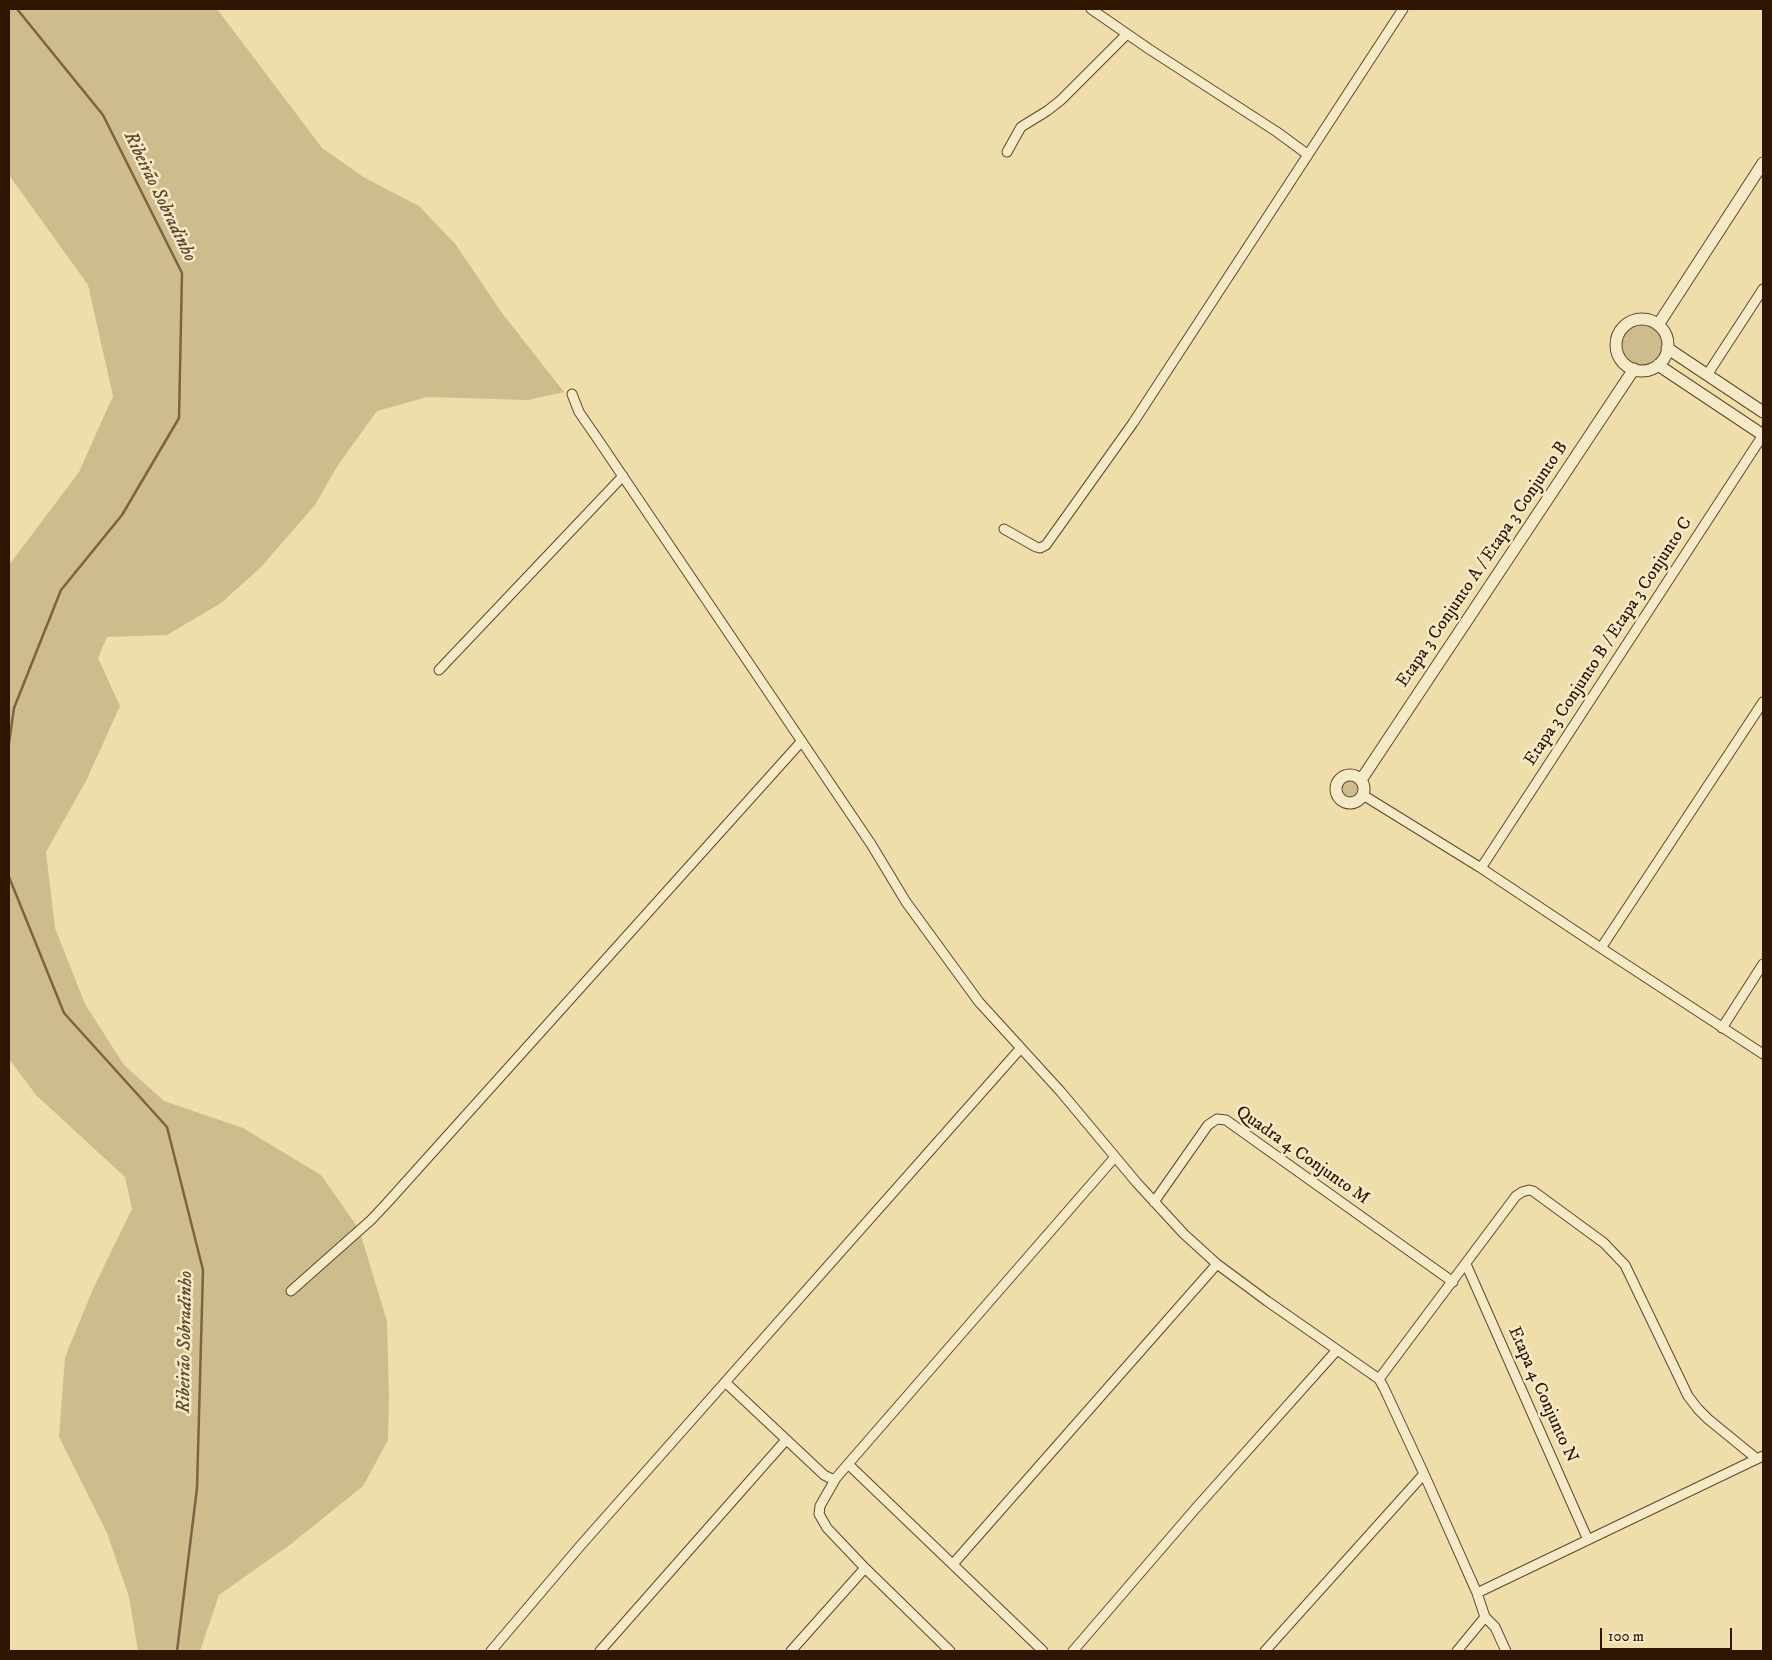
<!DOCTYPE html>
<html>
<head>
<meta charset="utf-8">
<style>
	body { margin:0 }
	#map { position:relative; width:1772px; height:1660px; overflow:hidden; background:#efdeaa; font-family:"IM FELL DW Pica",serif }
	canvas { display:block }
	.frame { position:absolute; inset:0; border:10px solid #2f1401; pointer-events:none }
	.scale { position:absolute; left:1600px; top:1628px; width:132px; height:22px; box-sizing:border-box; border:2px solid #2f1401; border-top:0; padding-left:6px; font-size:15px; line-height:18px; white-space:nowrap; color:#2f1401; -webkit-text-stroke:4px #f5eac8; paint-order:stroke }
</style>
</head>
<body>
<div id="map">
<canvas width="1772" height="1660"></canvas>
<div class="frame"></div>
<div class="scale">100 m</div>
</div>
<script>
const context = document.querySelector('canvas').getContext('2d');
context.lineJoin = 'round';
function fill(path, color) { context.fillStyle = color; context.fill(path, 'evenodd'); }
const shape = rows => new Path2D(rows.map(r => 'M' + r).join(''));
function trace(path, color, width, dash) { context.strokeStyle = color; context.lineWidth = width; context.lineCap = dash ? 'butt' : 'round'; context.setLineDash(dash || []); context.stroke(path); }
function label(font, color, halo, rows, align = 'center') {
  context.font = font + ' "IM FELL DW Pica",serif'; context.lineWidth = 5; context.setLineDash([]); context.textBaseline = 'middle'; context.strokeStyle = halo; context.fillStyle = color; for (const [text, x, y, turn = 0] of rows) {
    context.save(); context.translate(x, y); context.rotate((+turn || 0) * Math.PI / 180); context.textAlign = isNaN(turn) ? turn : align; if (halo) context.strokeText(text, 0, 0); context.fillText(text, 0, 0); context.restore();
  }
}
fill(shape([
	[9,9,217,9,322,148,365,178,419,206,456,245,502,313,564,392,528,400,427,397,377,411,338,465,315,505,261,567,221,603,167,635,107,637,98,658,120,706,86,781,46,852,55,928,85,1004,124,1065,164,1101,243,1128,321,1175,359,1229,387,1321,389,1396,388,1440,363,1486,291,1544,219,1595,200,1651,138,1651,129,1597,107,1533,59,1437,65,1357,93,1289,132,1209,125,1177,36,1095,9,1059,9,565,79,472,113,396,88,285,9,175],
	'1621 345a21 21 0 1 1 42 0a21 21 0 1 1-42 0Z',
	'1338 789a12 12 0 1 1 24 0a12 12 0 1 1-24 0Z'
]), '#cebc8d');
trace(shape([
	[9,743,14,708,61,590,122,515,179,418,182,273,103,115,17,9],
	[9,877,64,1013,167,1127,203,1270,197,1488,177,1651]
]), '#7b6444', 2.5);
const minor = shape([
	[1091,9,1149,49,1277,132,1307,154],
	[1007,152,1021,127,1047,111,1061,100,1127,34],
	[1707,375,1763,289],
	[572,394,579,412,599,441,871,844,906,902,979,1002,1061,1092,1137,1183,1184,1234,1217,1264,1267,1301,1379,1379,1384,1388,1424,1474,1477,1593,1485,1617,1495,1627,1506,1651],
	[1004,529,1036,547,1040,548,1046,545,1133,423,1403,9],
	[439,670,623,476],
	[1363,795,1481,868,1601,948,1763,1054],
	[1481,868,1763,435],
	[1601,948,1763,702],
	[1722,1028,1763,964],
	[1154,1202,1208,1125,1217,1119,1226,1120,1453,1282],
	[1466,1264,1588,1540],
	[291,1291,371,1220,387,1203,801,742],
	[1379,1379,1516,1196,1522,1192,1529,1190,1533,1191,1604,1243,1625,1265,1688,1396,1698,1409,1708,1419,1757,1459],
	[725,1382,824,1475,832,1479,836,1478],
	[848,1464,1043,1651],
	[953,1564,1217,1264],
	[1477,1593,1763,1456],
	[491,1651,581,1545,1020,1049],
	[600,1651,786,1440],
	[791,1651,865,1568],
	[950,1651,865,1568,827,1528,819,1514,820,1506,836,1478,848,1464,1115,1157],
	[1073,1651,1196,1508,1337,1350],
	[1265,1651,1424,1474],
	[1457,1651,1485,1617]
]);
const tertiary = shape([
	'1616 345a26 26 0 1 1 52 0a26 26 0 1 1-52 0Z',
	[1658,325,1763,163],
	[1667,348,1763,412],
	[1658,365,1763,435],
	'1336 789a14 14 0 1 1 28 0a14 14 0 1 1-28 0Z',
	[1361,780,1634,369]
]);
trace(minor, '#5f462b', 11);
trace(tertiary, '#5f462b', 13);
trace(minor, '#f5eac8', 9);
trace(tertiary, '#f5eac8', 11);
label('18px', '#2f1401', '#f5eac8', [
	["Etapa 3 Conjunto A / Etapa 3 Conjunto B",1483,565,-56],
	["Etapa 3 Conjunto B / Etapa 3 Conjunto C",1609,642,-57],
	["Quadra 4 Conjunto M",1302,1156,35],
	["Etapa 4 Conjunto N",1542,1395,66]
]);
label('italic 19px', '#62492e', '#f5eac8', [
	["Ribeirão Sobradinho",159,197,64],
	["Ribeirão Sobradinho",186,1342,-89]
]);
</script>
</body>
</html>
